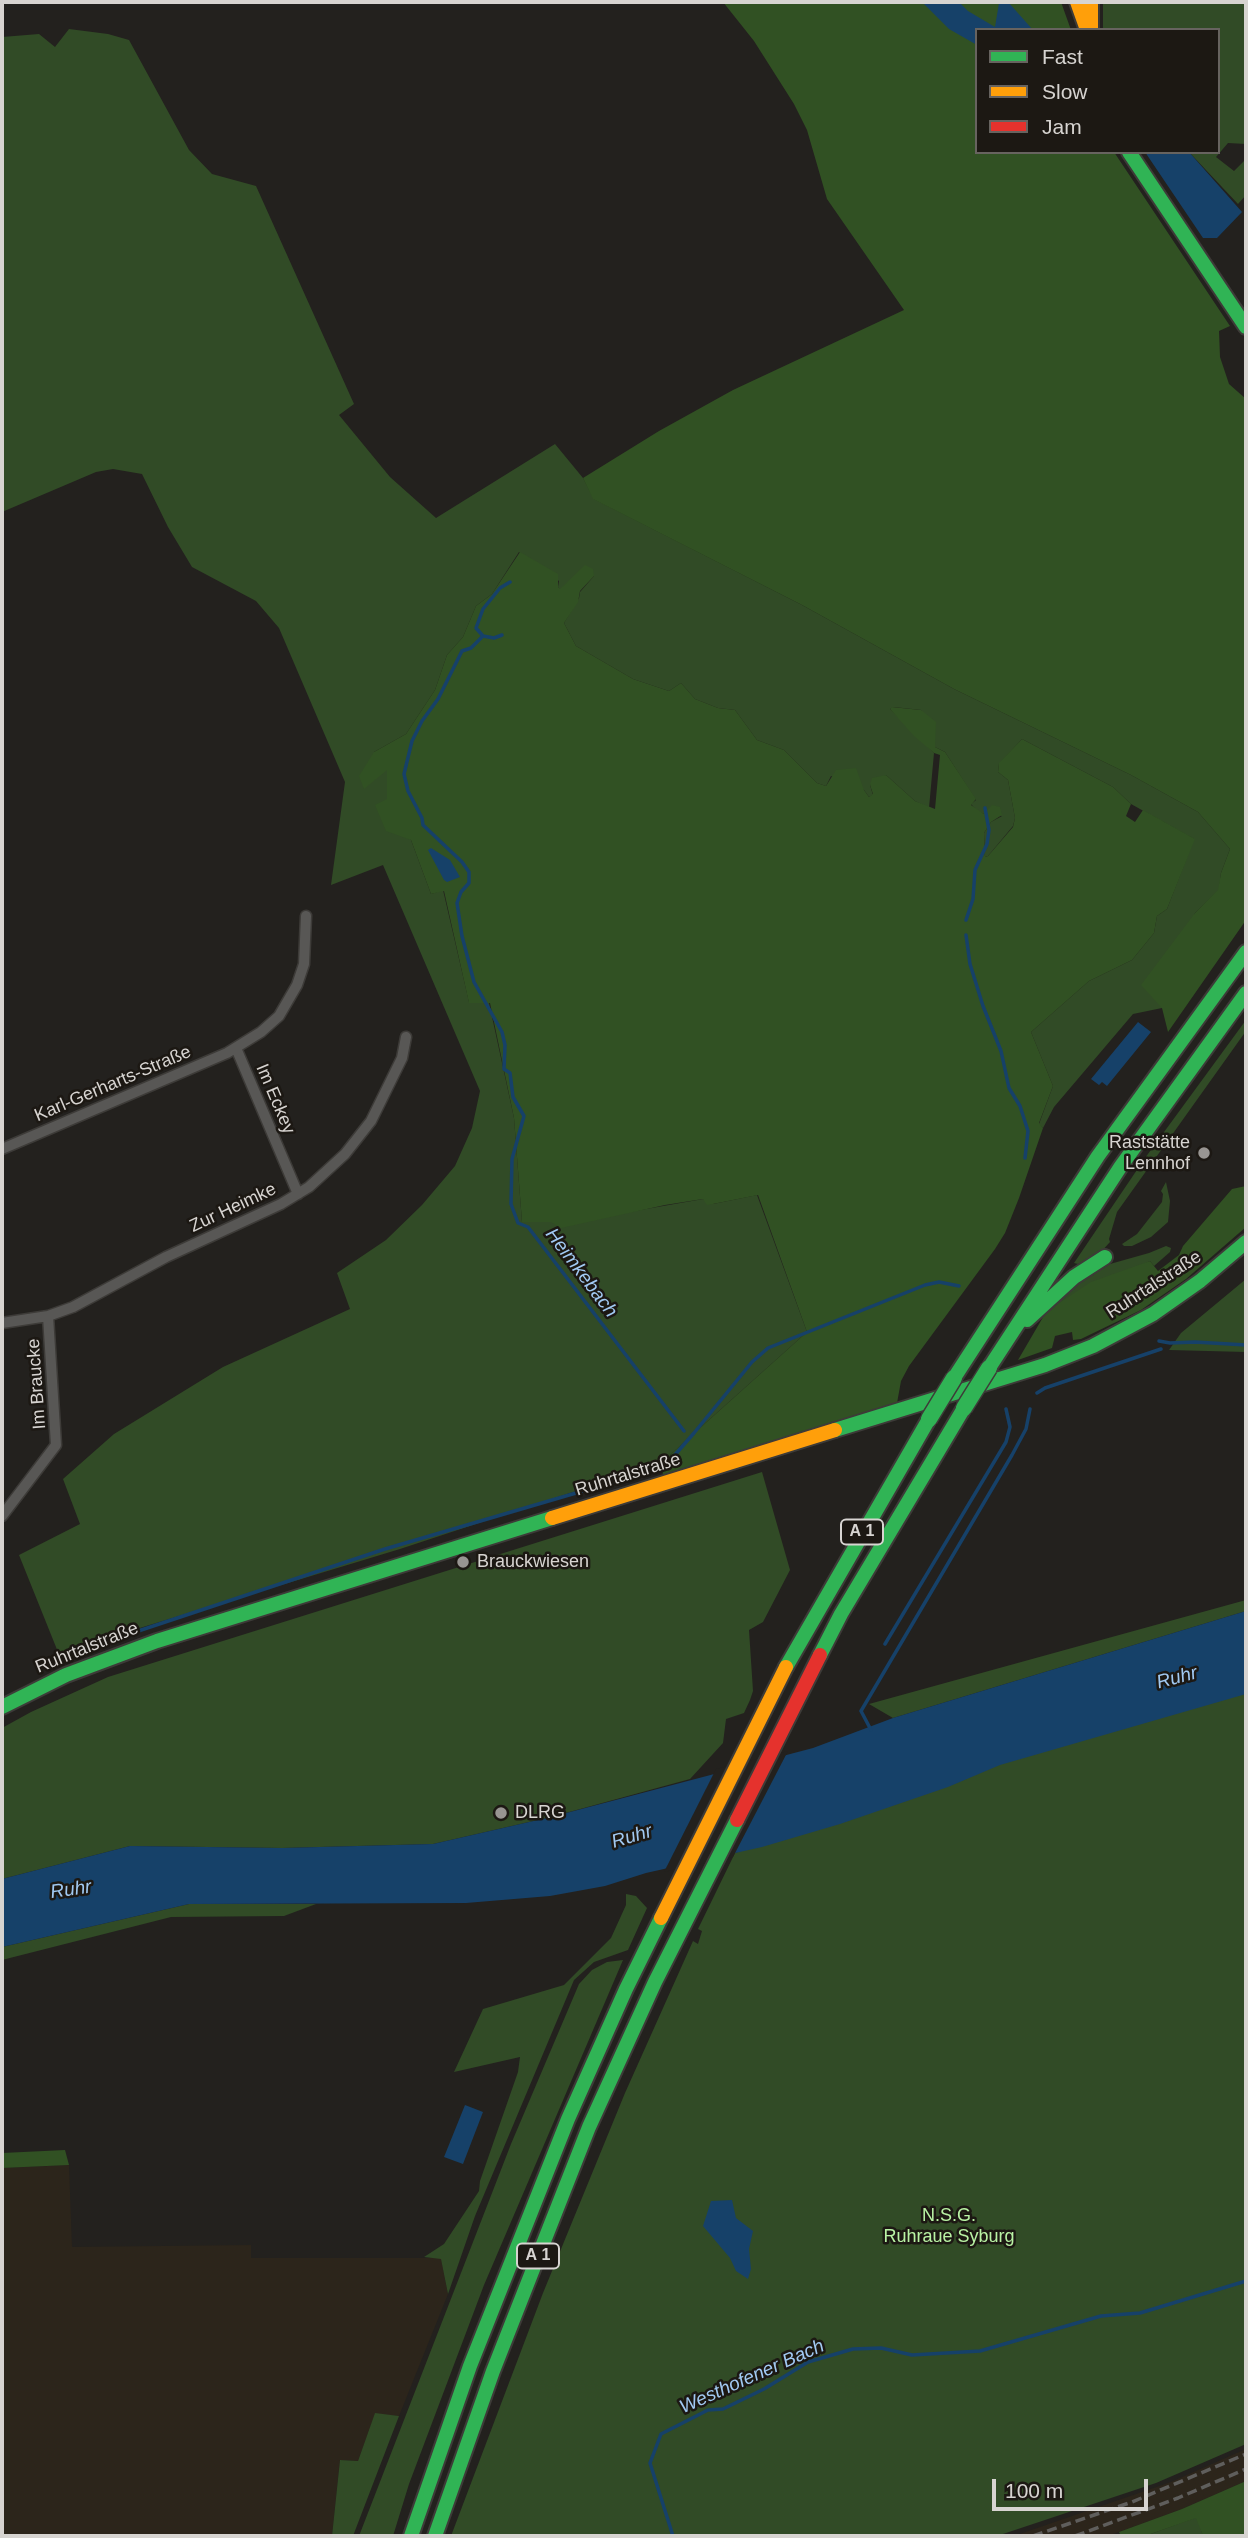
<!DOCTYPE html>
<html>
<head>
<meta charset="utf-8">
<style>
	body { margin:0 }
	#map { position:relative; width:1248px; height:2538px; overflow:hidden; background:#23211e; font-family:Arial,sans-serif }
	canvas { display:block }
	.frame { position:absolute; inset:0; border:4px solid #d7d4d1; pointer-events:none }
	.legend { position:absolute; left:975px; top:28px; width:245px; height:126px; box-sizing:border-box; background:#1c1813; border:2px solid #67635f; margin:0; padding:9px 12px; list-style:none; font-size:21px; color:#d7d4d1 }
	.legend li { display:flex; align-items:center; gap:14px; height:35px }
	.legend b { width:35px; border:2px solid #67635f }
	.scale { position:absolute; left:992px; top:2479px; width:156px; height:32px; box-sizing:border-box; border:4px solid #d7d4d1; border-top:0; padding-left:9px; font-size:21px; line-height:24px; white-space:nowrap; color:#d7d4d1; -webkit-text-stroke:5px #1c1813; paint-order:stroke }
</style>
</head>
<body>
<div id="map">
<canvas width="1248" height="2538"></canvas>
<div class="frame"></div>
<ul class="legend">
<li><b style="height:9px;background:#30b455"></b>Fast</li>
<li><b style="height:9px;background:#ff9f0a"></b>Slow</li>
<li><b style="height:9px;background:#e5322d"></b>Jam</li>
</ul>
<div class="scale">100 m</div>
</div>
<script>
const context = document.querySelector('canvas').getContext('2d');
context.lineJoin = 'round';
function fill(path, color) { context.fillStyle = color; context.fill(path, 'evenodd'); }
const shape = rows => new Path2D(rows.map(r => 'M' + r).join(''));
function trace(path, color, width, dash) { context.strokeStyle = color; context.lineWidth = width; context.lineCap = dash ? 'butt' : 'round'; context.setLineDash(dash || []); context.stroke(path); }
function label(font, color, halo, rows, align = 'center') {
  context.font = font + ' Arial,sans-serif'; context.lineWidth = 5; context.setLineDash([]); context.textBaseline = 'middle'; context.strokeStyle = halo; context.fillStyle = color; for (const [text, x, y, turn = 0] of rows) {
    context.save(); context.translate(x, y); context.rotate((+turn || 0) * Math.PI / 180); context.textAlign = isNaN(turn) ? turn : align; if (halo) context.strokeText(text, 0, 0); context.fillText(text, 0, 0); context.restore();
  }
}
fill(shape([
	[69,2165,72,2247,251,2245,251,2258,441,2258,448,2294,399,2416,375,2414,358,2461,340,2460,332,2536,2,2536,2,2168],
	[1246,2449,1246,2481,1182,2509,1108,2536,1014,2536,1171,2482]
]), '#2c251b');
fill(shape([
	[1103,2,1246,2,1246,144,1228,143,1216,157,1234,171,1244,161,1246,163,1246,195,1238,204,1189,152,1218,152,1218,30,1103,30],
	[69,29,108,34,129,40,189,150,212,174,256,186,354,404,339,415,390,477,436,518,555,444,583,478,594,499,802,605,954,689,1131,775,1198,812,1230,849,1221,873,1219,890,1195,913,1162,1008,1133,1014,1054,1107,1043,1128,1039,1124,1053,1086,1031,1032,1089,981,1132,960,1154,933,1157,916,1167,909,1194,839,1131,804,1113,787,1022,739,999,764,998,772,1008,780,1015,818,1013,826,988,856,985,857,984,833,991,822,1002,816,984,814,976,810,971,804,976,800,945,752,935,747,921,710,893,707,890,709,934,753,929,808,915,801,886,775,870,785,873,795,869,797,864,790,831,776,826,786,817,783,784,750,757,740,735,710,718,708,695,699,681,683,669,691,633,679,576,646,564,623,579,598,580,592,594,576,567,583,560,590,558,587,559,581,519,552,492,594,476,606,463,637,447,655,435,690,406,734,374,752,387,769,387,799,411,840,431,894,443,890,469,1002,489,1003,514,1118,522,1222,629,1212,703,1199,713,1204,757,1195,807,1332,661,1463,400,1549,120,1634,60,1657,19,1555,80,1524,63,1479,114,1434,223,1367,350,1309,337,1273,386,1240,422,1205,455,1166,472,1128,480,1091,383,865,331,885,345,782,279,628,256,601,192,567,168,527,142,474,113,469,96,472,2,512,2,37,39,34,55,47],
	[1246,1020,1246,1031,1117,1212,1109,1239,1110,1242,1100,1253,1078,1264,1074,1263,1145,1158],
	[1166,1182,1170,1201,1168,1222,1151,1237,1132,1246,1124,1246,1122,1244,1137,1234,1162,1202,1163,1194,1161,1191],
	[1166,1246,1171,1248,1170,1252,1154,1266,1150,1261,1046,1312,1066,1291,1110,1264,1149,1253],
	[1246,1279,1246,1352,1169,1350,1181,1333],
	[762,1472,790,1570,763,1622,749,1630,753,1691,750,1700,744,1713,726,1719,723,1743,690,1779,551,1817,433,1844,282,1848,130,1846,2,1879,2,1728,31,1712,108,1677],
	[1246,1600,1246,1611,893,1718,869,1704],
	[1246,1673,1246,2444,1156,2483,997,2536,451,2536,543,2293,625,2093,693,1941,698,1944,702,1931,698,1929,735,1853],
	[626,1894,636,1896,647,1908,628,1950,594,1962,574,1980,475,2216,448,2294,441,2259,424,2257,444,2244,479,2191,480,2181,518,2072,520,2057,454,2072,483,2009,564,1985,611,1938,626,1905],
	[189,1904,316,1904,284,1916,171,1917,2,1960,2,1947],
	[623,1960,484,2285,409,2484,393,2536,359,2536,511,2144,579,1984,592,1970,607,1962],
	[375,2413,399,2416,353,2536,332,2536,340,2460,358,2461],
	[1197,2517,1203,2536,1145,2536]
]), '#314b26');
fill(shape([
	[723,2,1061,2,1071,30,977,30,977,152,1114,152,1230,326,1219,331,1220,357,1229,384,1246,399,1246,920,1168,1032,1162,1008,1141,985,1195,913,1218,890,1221,873,1230,849,1198,812,1131,775,954,689,802,605,593,499,583,478,659,431,733,390,904,310,827,199,807,130,794,104,754,41],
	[520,552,558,574,558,587,560,589,585,565,593,569,594,576,580,591,578,602,564,623,576,646,633,679,669,691,681,683,695,699,718,708,735,710,757,740,784,750,817,783,826,786,836,770,856,768,864,790,869,797,873,794,870,785,872,778,886,775,915,801,935,809,940,755,934,753,914,736,890,709,892,707,921,710,936,722,935,747,945,752,976,799,971,805,984,814,992,805,1000,807,1002,815,991,822,984,833,985,857,988,856,1013,827,1015,818,1008,780,998,772,999,763,1022,739,1113,787,1131,804,1126,816,1135,822,1143,810,1195,839,1167,909,1157,916,1154,933,1132,960,1089,981,1031,1032,1053,1086,1039,1123,1043,1128,1019,1198,1005,1233,995,1249,909,1366,901,1381,897,1403,663,1475,661,1463,807,1332,758,1195,713,1204,707,1205,703,1199,665,1205,561,1228,551,1222,522,1222,514,1118,490,1003,469,1003,444,891,431,894,411,840,386,831,375,805,387,799,387,770,364,789,359,776,374,752,406,734,435,690,447,655,463,637,476,606,492,594],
	[1246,1186,1246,1227,1186,1279,1141,1310,1081,1339,1073,1340,1072,1332,1055,1336,1052,1348,1018,1360,1046,1312,1091,1282,1150,1261,1158,1271,1179,1255,1183,1246,1232,1189],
	[65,2150,69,2165,2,2168,2,2153],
	[1246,2481,1244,2536,1203,2536,1196,2518,1145,2536,1121,2536,1119,2532,1182,2509]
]), '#315123');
fill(shape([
	[922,2,959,2,968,11,995,27,999,3,1009,3,1033,30,977,30,977,45,949,29],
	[1145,152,1189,152,1242,212,1217,238,1203,238],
	[431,848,450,860,460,877,447,882,444,880,428,850],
	[1138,1022,1151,1032,1107,1086,1102,1082,1099,1085,1091,1079],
	[1246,1611,1246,1694,1000,1765,948,1787,840,1824,762,1847,646,1873,605,1886,550,1896,466,1903,189,1904,2,1947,2,1879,130,1846,282,1848,433,1844,551,1817,813,1748,893,1718],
	[465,2105,483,2112,463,2164,444,2157],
	[732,2200,736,2218,753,2231,749,2249,751,2269,748,2279,736,2271,730,2258,703,2226,711,2201]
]), '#164169');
fill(shape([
	[788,1751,733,1857,664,1872,716,1769]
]), '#23211e');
trace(shape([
	[502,635,494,638,483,636,476,628,483,609,500,588,510,582],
	[483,636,471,648,462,651,438,699,422,721,412,741,404,774,408,791,422,818,423,825,462,862,469,872,469,883,461,892,457,903,462,936,474,982,502,1032,505,1045,504,1069,510,1073,513,1097,524,1116,512,1159,511,1204,518,1223,528,1227,684,1431],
	[966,920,973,899,975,870,987,844,989,830,985,808],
	[966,935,970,964,983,1006,1001,1051,1009,1088,1020,1106,1028,1131,1025,1158],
	[1159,1341,1170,1343,1195,1342,1246,1345],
	[1037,1393,1045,1388,1161,1349],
	[694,1433,752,1362,768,1348,925,1285,939,1282,959,1286],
	[885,1644,1006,1442,1010,1427,1006,1409],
	[69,1654,385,1549,651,1471,666,1465,694,1433],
	[871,1730,861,1711,1012,1455,1026,1429,1030,1409],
	[673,2536,650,2463,661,2434,708,2410,723,2409,764,2389,808,2362,853,2349,881,2348,912,2355,980,2351,1101,2316,1140,2313,1246,2281]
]), '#164169', 3.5);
const street = shape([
	[236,1048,298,1194],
	[2,1149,227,1053,261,1032,279,1016,297,985,304,964,306,916],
	[2,1323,48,1316,73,1307,166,1257,281,1204,309,1187,345,1154,371,1121,402,1058,406,1037],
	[2,1516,56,1445,48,1316]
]);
const fast = shape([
	[1129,152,1246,327],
	[1027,1320,1074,1277,1105,1257],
	[989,1368,1121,1166,1246,993],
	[954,1378,1098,1156,1246,952],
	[835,1430,1045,1365,1093,1346,1153,1314,1200,1281,1246,1242],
	[820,1655,841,1614,964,1408],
	[786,1667,929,1419],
	[2,1707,66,1675,157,1641,552,1518],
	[411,2536,470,2366,568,2119,626,1989,661,1918],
	[435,2536,493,2371,589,2127,655,1982,737,1820]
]);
const slow = shape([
	[1077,2,1087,30],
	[1091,2,1091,30],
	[552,1518,835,1430],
	[661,1918,786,1667]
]);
const jam = shape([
	[737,1820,820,1655]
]);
trace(street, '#3d3b38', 13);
trace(fast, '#3d3b38', 18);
trace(slow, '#3d3b38', 18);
trace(jam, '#3d3b38', 18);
trace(street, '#585755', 10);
trace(fast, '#30b455', 14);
trace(slow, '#ff9f0a', 14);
trace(jam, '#e5322d', 14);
trace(shape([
	[1033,2536,1132,2502,1246,2454],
	[1075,2536,1178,2498,1246,2469]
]), '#5f5e5c', 3.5, [10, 5]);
const fastBridge = shape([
	[964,1408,989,1368],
	[929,1419,954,1378]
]);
trace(fastBridge, '#3d3b38', 19, []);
trace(fastBridge, '#30b455', 16);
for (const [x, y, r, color] of [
	[1204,1153,7,"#989592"],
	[463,1562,7,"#989592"],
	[501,1813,7,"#989592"]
]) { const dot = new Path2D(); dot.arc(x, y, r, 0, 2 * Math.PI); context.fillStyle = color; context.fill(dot); trace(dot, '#1c1813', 2.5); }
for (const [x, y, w] of [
	[862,1532,42],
	[538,2256,42]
]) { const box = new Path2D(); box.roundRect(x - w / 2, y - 12.5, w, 25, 5); context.fillStyle = '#1c1813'; context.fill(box); trace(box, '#d7d4d1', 2); }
label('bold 16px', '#d7d4d1', null, [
	["A 1",862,1532],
	["A 1",538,2256]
]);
label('18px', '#d7d4d1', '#1c1813', [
	["Karl-Gerharts-Straße",113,1084,-23],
	["Im Eckey",275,1099,67],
	["Zur Heimke",233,1208,-25],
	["Ruhrtalstraße",1154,1285,-33],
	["Im Braucke",37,1384,-94],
	["Ruhrtalstraße",628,1475,-17],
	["Ruhrtalstraße",87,1648,-22]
]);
label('18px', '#d7d4d1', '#1c1813', [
	["Raststätte",1190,1143,"right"],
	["Lennhof",1190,1164,"right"],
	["Brauckwiesen",477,1562],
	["DLRG",515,1813]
], 'left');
label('18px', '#b9f3a4', '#1c1813', [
	["N.S.G.",949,2216],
	["Ruhraue Syburg",949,2237]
]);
label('italic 19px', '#a1c9f2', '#1c1813', [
	["Heimkebach",581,1273,53],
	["Ruhr",1177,1678,-15],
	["Ruhr",632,1837,-17],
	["Ruhr",71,1890,-8],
	["Westhofener Bach",752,2377,-24]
]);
</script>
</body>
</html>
